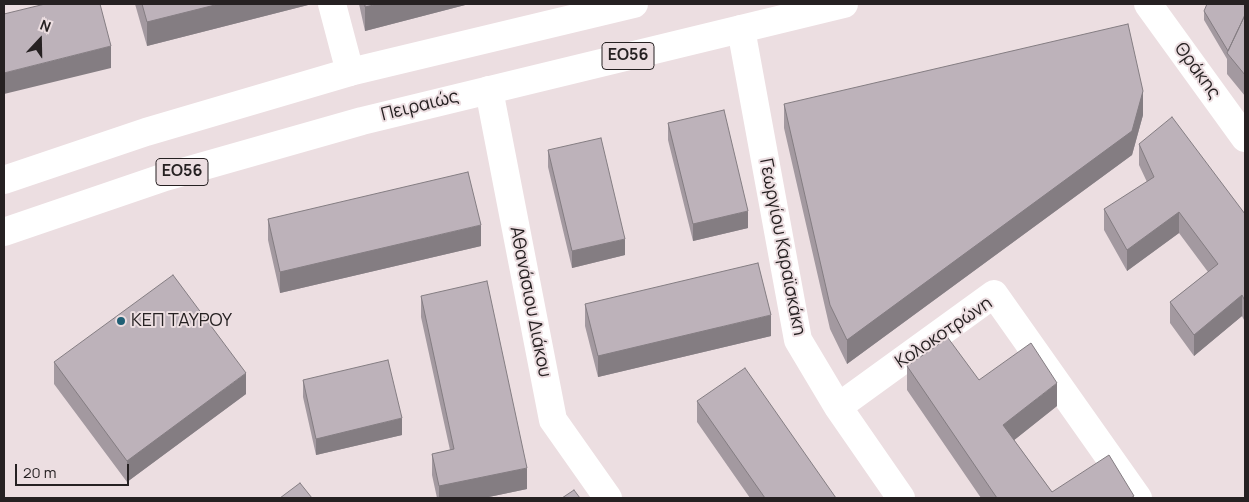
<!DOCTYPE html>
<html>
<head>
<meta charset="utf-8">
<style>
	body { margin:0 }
	#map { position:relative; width:1249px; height:502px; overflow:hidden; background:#ecdee1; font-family:Manrope,sans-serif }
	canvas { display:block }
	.frame { position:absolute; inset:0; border:5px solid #262122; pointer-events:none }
	.north { position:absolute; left:15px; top:15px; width:50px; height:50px; -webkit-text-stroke:4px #ecdee1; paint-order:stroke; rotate:21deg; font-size:14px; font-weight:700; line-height:20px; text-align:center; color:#262122 }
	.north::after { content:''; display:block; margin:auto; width:18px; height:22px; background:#262122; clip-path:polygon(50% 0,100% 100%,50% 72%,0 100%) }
	.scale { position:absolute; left:15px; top:464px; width:114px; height:22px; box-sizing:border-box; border:2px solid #262122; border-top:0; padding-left:6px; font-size:15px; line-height:18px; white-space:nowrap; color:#262122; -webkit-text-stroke:4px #ecdee1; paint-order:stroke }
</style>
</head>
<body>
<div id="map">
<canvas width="1249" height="502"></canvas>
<div class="frame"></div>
<div class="north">N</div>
<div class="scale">20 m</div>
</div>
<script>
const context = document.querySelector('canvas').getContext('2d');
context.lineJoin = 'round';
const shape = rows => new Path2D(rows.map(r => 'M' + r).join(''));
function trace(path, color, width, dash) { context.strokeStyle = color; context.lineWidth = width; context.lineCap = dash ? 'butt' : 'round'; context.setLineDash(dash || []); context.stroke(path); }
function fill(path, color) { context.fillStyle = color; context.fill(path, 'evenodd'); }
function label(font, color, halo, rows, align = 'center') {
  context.font = font + ' Manrope,sans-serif'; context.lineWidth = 4; context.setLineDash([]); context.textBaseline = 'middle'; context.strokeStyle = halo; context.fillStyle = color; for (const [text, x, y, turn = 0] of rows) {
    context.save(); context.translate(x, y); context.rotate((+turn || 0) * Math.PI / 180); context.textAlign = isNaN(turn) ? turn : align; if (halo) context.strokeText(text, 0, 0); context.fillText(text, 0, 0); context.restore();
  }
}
trace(shape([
	[332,4,350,72],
	[1148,4,1245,138],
	[741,29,798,340,838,407,901,498],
	[489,90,553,420,608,498],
	[838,407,994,294,1138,498]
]), '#fff', 28);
trace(shape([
	[4,180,146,132,350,72,634,4],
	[4,232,165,177,362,121,844,4]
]), '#fff', 28);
fill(shape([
	[135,4,312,4,147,46],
	[359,4,469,4,365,31],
	[1245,4,1245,96,1227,74,1227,59,1204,20,1204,11],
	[784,104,1143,115,1132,155,847,364,830,329,784,128],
	[668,123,748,228,693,241,668,140],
	[1139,144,1245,214,1245,322,1242,316,1194,356,1170,323,1170,302,1208,272,1179,233,1127,271,1104,230,1104,209,1147,182,1139,165],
	[548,150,625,255,572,268,548,167],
	[268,219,481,246,280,293,268,240],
	[421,296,527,489,484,498,437,498,432,475,432,454,450,450,421,317],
	[585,304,771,336,598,377,585,326],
	[54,362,246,394,127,482,54,384],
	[907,366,979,380,1057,406,1014,440,1052,492,1134,498,981,498,907,390],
	[303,380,402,435,316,455,303,397],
	[697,401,836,498,750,498,697,422]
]), '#a399a0');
fill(shape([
	[219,4,312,4,147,46,147,22],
	[378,4,469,4,365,31,365,7],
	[111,46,111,68,4,94,4,73],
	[1143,91,1143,115,1132,155,847,364,847,340],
	[748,211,748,228,693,241,693,224],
	[1179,212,1179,233,1127,271,1127,250],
	[481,225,481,246,280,293,280,272],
	[625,239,625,255,572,268,572,251],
	[1242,295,1242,316,1194,356,1194,335],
	[771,315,771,336,598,377,598,356],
	[246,373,246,394,127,482,127,461],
	[1057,383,1057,406,1003,449,1003,425],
	[402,418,402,435,316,455,316,439],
	[527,468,527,489,484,498,439,498,439,486]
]), '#847d82');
const building = shape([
	[45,4,100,4,111,46,4,73,4,14,45,4],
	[142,4,219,4,147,22,142,4],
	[365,4,378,4,365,7,365,4],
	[1207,4,1245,4,1245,15,1228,51,1204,11,1207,4],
	[1245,15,1245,75,1227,53,1245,15],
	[1128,24,1143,91,1132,131,847,340,830,305,784,104,1128,24],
	[724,110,748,211,693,224,668,123,724,110],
	[1172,117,1245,214,1245,301,1242,295,1194,335,1170,302,1218,264,1179,212,1127,250,1104,209,1154,177,1139,144,1172,117],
	[601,138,625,239,572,251,548,150,601,138],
	[468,172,481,225,280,272,268,219,468,172],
	[758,263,771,315,598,356,585,304,758,263],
	[173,275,246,373,127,461,54,362,173,275],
	[487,281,527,468,439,486,432,454,454,449,421,296,487,281],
	[948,338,979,380,1031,343,1057,383,1003,425,1052,492,1109,455,1134,496,1131,498,997,498,907,366,948,338],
	[388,360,402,418,316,439,303,380,388,360],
	[745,368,836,498,765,498,697,401,745,368],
	[300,483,312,498,280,498,300,483],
	[574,490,580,498,562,498,574,490]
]);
fill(building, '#bdb2ba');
trace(building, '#847d82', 1);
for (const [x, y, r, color] of [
	[121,321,5,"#1f5f75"]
]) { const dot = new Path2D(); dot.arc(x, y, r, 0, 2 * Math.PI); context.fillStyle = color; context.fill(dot); trace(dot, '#ecdee1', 2); }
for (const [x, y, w] of [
	[628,56,52],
	[182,172,52]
]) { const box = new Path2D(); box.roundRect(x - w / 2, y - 13.5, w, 27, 4); context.fillStyle = '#ecdee1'; context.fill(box); trace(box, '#262122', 1); }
label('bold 16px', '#262122', null, [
	["ΕΟ56",628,56],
	["ΕΟ56",182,172]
]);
label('18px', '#262122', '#ecdee1', [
	["Θράκης",1197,71,54],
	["Πειραιώς",420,106,-14],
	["Γεωργίου Καραϊσκάκη",782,247,79],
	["Αθανάσιου Διάκου",530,302,79],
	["Κολοκοτρώνη",944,333,-34]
]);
label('18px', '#262122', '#ecdee1', [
	["ΚΕΠ ΤΑΥΡΟΥ",131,321]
], 'left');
</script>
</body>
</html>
